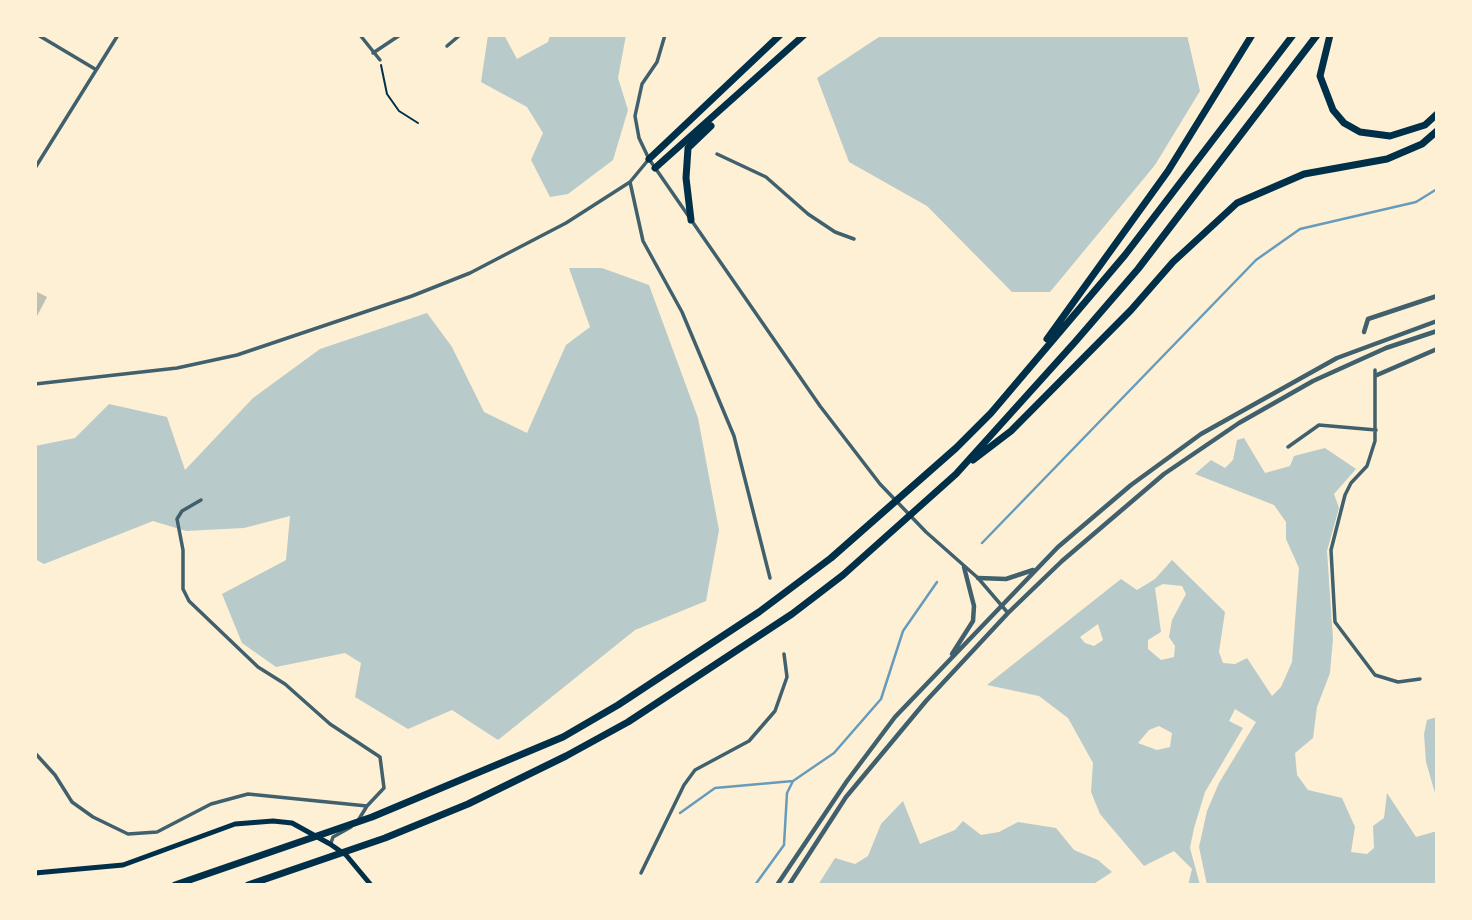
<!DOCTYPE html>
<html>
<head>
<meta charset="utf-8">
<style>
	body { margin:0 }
	#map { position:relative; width:1472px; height:920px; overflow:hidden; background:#fdf0d5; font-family:"Varela Round",sans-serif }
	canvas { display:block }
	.frame { position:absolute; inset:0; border:37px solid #fdf0d5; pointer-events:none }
</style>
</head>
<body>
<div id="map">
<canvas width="1472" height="920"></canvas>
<div class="frame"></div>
</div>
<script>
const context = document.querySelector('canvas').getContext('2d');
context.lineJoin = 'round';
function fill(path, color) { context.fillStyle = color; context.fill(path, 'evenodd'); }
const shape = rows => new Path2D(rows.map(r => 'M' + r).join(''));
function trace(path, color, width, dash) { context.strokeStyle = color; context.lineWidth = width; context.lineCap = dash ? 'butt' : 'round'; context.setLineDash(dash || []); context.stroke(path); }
fill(shape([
	[488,35,504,35,517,59,548,42,550,35,626,35,618,78,628,110,613,160,568,194,550,197,531,160,543,133,527,107,481,82],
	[882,35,1187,35,1200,91,1155,165,1050,292,1012,292,927,206,849,162,817,78],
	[569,268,602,268,649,285,698,418,719,530,706,601,635,630,498,740,452,710,408,729,355,697,361,663,345,653,276,667,242,643,222,594,286,560,290,516,244,528,186,531,153,521,44,564,35,559,35,446,75,438,109,404,167,417,185,470,253,398,320,349,427,313,452,347,484,412,527,433,566,345,590,327],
	[1244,438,1265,473,1290,466,1294,456,1325,448,1356,469,1334,494,1339,508,1327,551,1333,639,1330,673,1317,707,1313,738,1295,753,1297,775,1308,790,1342,798,1355,827,1351,852,1367,854,1374,848,1373,826,1384,818,1387,793,1416,837,1437,831,1437,885,1207,885,1199,847,1207,811,1219,783,1256,722,1235,709,1229,721,1243,728,1205,792,1194,828,1190,848,1200,885,1188,885,1192,869,1174,851,1144,866,1100,814,1091,792,1093,763,1068,718,1039,696,987,685,1121,579,1137,590,1155,579,1172,560,1225,612,1219,652,1223,663,1235,664,1247,658,1272,696,1281,687,1292,662,1299,568,1286,539,1286,522,1274,505,1195,474,1211,460,1225,468,1233,460,1237,440],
	[1163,584,1182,586,1186,594,1172,620,1169,637,1175,646,1174,657,1161,660,1148,649,1148,640,1161,632,1155,588],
	[1098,624,1103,640,1094,646,1085,643,1080,637],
	[1159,726,1172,733,1170,747,1157,750,1138,743,1149,730],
	[1437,717,1437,800,1426,762,1424,734,1427,720],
	[903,801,920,844,955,830,963,821,981,835,999,832,1018,822,1056,828,1074,850,1098,860,1112,872,1092,885,818,885,835,858,855,864,868,856,881,824]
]), '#b9caca');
trace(shape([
	[982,543,1256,260,1300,229,1416,202,1437,189],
	[680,813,715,788,793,781],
	[755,885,784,845,787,793,793,781,834,753,881,699,903,631,937,582]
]), '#669bbc', 2.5);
fill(shape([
	[35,291,47,297,35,320]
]), '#bec0b2');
trace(shape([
	[381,65,387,94,399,111,418,123]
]), '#003049', 2);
trace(shape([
	[38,35,95,69],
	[360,35,380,60],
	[665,35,657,62,642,84,635,116,639,138,649,159,820,406,880,484,926,532,978,578,1008,613],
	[447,46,460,35],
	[373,53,400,35],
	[717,154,766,177,808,214,835,232,854,239],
	[35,168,118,35],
	[630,182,643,241,682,312,734,436,770,578],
	[1375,370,1375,441,1367,466,1351,483,1345,495,1331,550,1335,622,1375,675,1398,682,1420,679],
	[35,384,177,368,237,355,412,296,470,273,566,223,630,182,649,159],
	[1288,447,1319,425,1376,430],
	[201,500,182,511,177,519,183,550,183,589,189,601,258,667,285,684,330,724,380,757,384,788,367,806],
	[35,753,55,775,72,802,93,817,128,834,157,832,211,804,248,794,367,806,359,819],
	[331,843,333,837,351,827],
	[641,873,684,785,695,770,749,741,775,711,787,677,784,654]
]), '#3f606c', 3.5);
trace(shape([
	[1364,332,1368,319,1437,296],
	[1377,375,1437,349],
	[978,578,1006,579,1033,570],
	[952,654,973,621,974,606,964,567],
	[777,885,847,781,895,717,1058,547,1131,485,1201,434,1337,358,1437,321],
	[789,885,846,797,926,701,1008,613,1062,561,1164,474,1239,423,1313,381,1386,348,1437,331]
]), '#3f606c', 4.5);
trace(shape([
	[35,873,123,865,235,824,273,821,292,823,330,844,346,855,371,885]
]), '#003049', 5);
trace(shape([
	[1330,35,1320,76,1333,110,1344,123,1360,132,1390,136,1425,125,1437,114],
	[649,159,780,35],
	[655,168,804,35],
	[691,220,686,178,688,148,711,126],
	[1047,339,1168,171,1252,35],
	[973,460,1011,431,1131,310,1173,262,1237,203,1304,174,1387,159,1422,144,1437,131],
	[175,885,372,817,563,737,618,705,759,612,831,558,956,448,991,413,1125,255,1293,35],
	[248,885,385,838,468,804,566,756,628,722,792,614,843,575,956,474,1075,342,1138,269,1317,35]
]), '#003049', 7);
</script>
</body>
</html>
